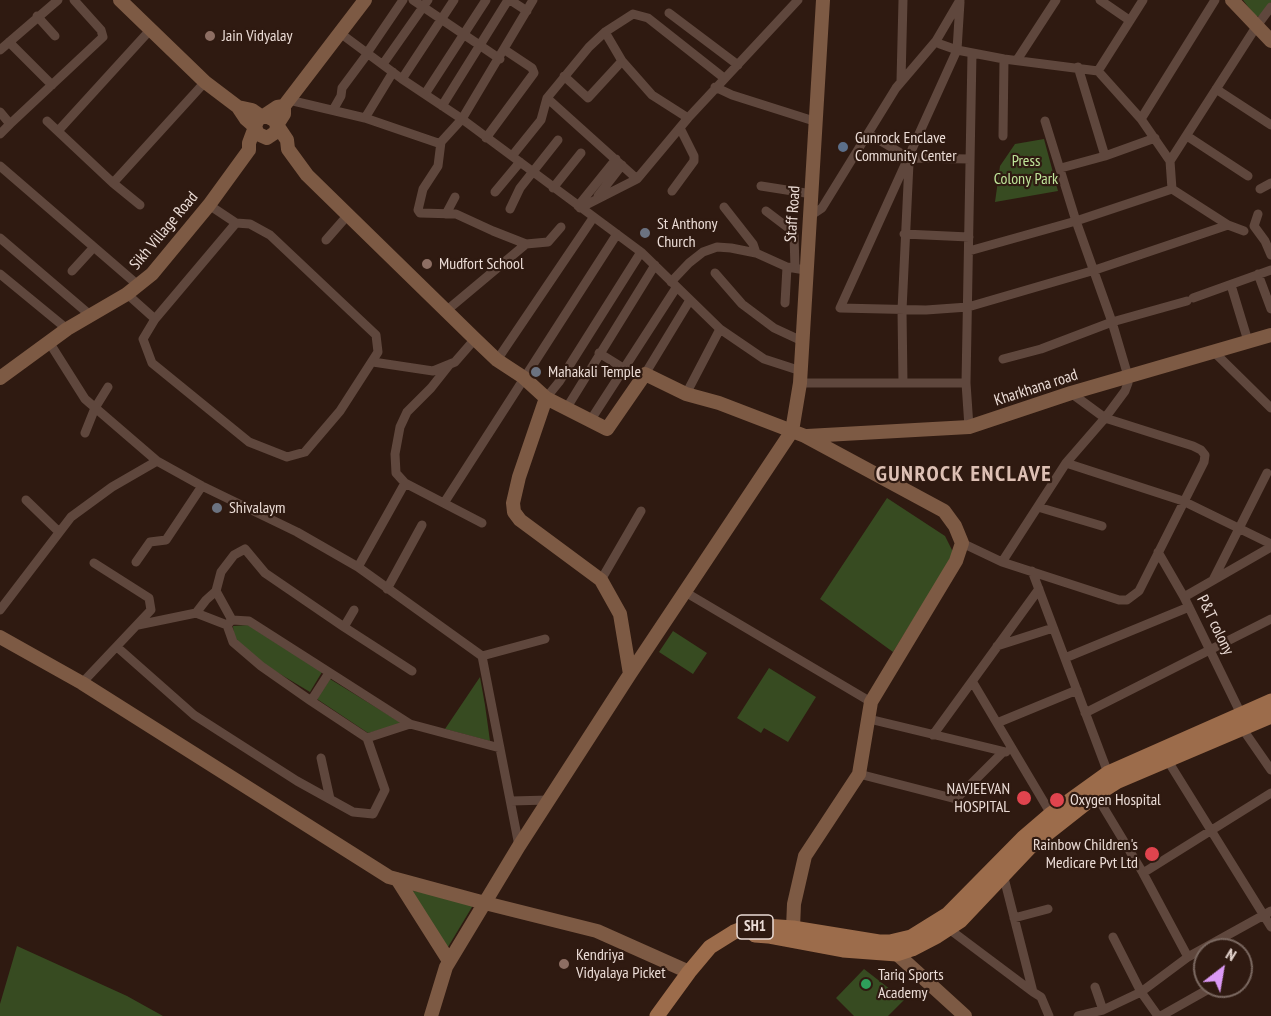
<!DOCTYPE html>
<html>
<head>
<meta charset="utf-8">
<style>
	body { margin:0 }
	#map { position:relative; width:1271px; height:1016px; overflow:hidden; background:#2f1a11; font-family:"PT Sans Narrow",sans-serif }
	canvas { display:block }
	.north { position:absolute; left:1193px; top:938px; width:60px; height:60px; box-sizing:border-box; background:#2f1a11; border:2px solid #7a6860; border-radius:50%; rotate:31deg; font-size:16px; font-weight:700; line-height:24px; text-align:center; color:#ebdcd6 }
	.north::after { content:''; display:block; margin:auto; width:21px; height:27px; background:#db99f5; clip-path:polygon(50% 0,100% 100%,50% 72%,0 100%) }
</style>
</head>
<body>
<div id="map">
<canvas width="1271" height="1016"></canvas>
<div class="north">N</div>
</div>
<script>
const context = document.querySelector('canvas').getContext('2d');
context.lineJoin = 'round';
function fill(path, color) { context.fillStyle = color; context.fill(path, 'evenodd'); }
const shape = rows => new Path2D(rows.map(r => 'M' + r).join(''));
function trace(path, color, width, dash) { context.strokeStyle = color; context.lineWidth = width; context.lineCap = dash ? 'butt' : 'round'; context.setLineDash(dash || []); context.stroke(path); }
function label(font, color, halo, rows, align = 'center') {
  context.font = font + ' "PT Sans Narrow",sans-serif'; context.lineWidth = 4.5; context.setLineDash([]); context.textBaseline = 'middle'; context.strokeStyle = halo; context.fillStyle = color; for (const [text, x, y, turn = 0] of rows) {
    context.save(); context.translate(x, y); context.rotate((+turn || 0) * Math.PI / 180); context.textAlign = isNaN(turn) ? turn : align; if (halo) context.strokeText(text, 0, 0); context.fillText(text, 0, 0); context.restore();
  }
}
fill(shape([
	[1243,0,1271,0,1271,2,1264,14,1256,17],
	[1044,139,1058,191,995,202,1000,166,1015,144],
	[887,498,945,536,954,554,893,652,820,599],
	[248,625,322,672,310,692,265,665,234,638,233,626],
	[673,631,707,653,693,674,659,652],
	[769,668,816,697,788,742,764,728,761,733,737,718],
	[480,677,485,705,490,741,445,729],
	[330,679,403,724,368,733,317,699],
	[408,890,475,902,448,947,447,947],
	[17,946,127,996,163,1016,0,1016,0,1004],
	[864,969,904,1000,888,1016,854,1016,836,998]
]), '#374b21');
trace(shape([
	[413,0,500,59],
	[510,0,527,11],
	[1100,0,1129,20],
	[669,13,738,65],
	[37,16,55,36],
	[605,32,622,61,652,95,688,118,637,179],
	[340,33,402,79,462,119,641,252,720,329,764,359,801,371],
	[9,42,52,85],
	[940,44,957,50,960,2],
	[0,50,58,0],
	[367,53,403,0],
	[1017,60,1056,0],
	[383,64,428,0],
	[1078,67,1105,156],
	[1098,71,1143,0],
	[564,76,588,98,622,61],
	[402,79,454,0],
	[901,81,903,0],
	[715,87,732,95,817,122],
	[1216,89,1271,125],
	[425,94,486,0],
	[547,98,589,47,605,32,633,14,648,18,724,78],
	[289,100,365,118,438,143,441,142,462,119,533,0],
	[442,106,508,0],
	[333,110,341,96,342,88,368,53],
	[0,112,10,124,0,134],
	[365,118,393,72],
	[688,118,798,0],
	[1141,119,1215,0],
	[47,121,113,183,140,205],
	[10,124,103,37,101,30,74,0],
	[58,131,151,29],
	[869,134,909,158,970,159],
	[1003,136,1004,59],
	[1187,136,1248,176],
	[486,138,534,73,532,68,505,50],
	[441,142,438,166,423,189,418,210,420,213,456,214,493,231,526,244,548,242,561,227],
	[512,156,541,120,547,98,637,179,580,208],
	[1170,161,1141,119,1098,71,1004,59,957,50,840,308,926,310,968,307,1095,270,1228,225],
	[0,166,139,286],
	[1061,168,1105,156,1155,138],
	[113,183,205,82],
	[761,186,812,194],
	[553,188,581,153],
	[1260,189,1271,183],
	[672,191,694,161,694,156,680,128],
	[495,192,520,162],
	[598,196,622,165],
	[209,205,236,223,155,319,143,339,152,363,249,442,287,457,305,452,340,411,378,352,376,335,270,235,250,224,236,223],
	[578,206,616,159],
	[724,207,753,244,756,253,787,267,805,270],
	[510,209,520,188,558,140],
	[766,211,791,230,794,235,795,268],
	[446,214,455,197],
	[1258,214,1254,226,1265,241,1271,255],
	[810,216,822,208,896,88,936,41,960,0],
	[1244,231,1228,225,1172,189,1170,161,1256,27,1271,7],
	[904,234,969,237],
	[0,238,90,315],
	[326,240,347,216],
	[969,251,1076,221,1172,189],
	[72,271,94,247],
	[715,273,742,304,774,328,802,341],
	[0,274,67,329],
	[1258,274,1271,309],
	[671,282,689,263,703,252,717,247,731,248,756,253],
	[1231,285,1248,341],
	[127,294,155,319],
	[1193,298,1271,270],
	[785,303,787,267],
	[446,311,526,244],
	[49,342,85,399,157,461,202,486,297,532,358,567,482,656,519,846],
	[1213,351,1271,408],
	[599,353,641,379],
	[1003,359,1041,349,1112,322,1187,301],
	[497,360,593,218],
	[373,362,433,371,455,362,475,339],
	[645,374,690,300],
	[800,383,966,383],
	[903,383,902,310,909,163],
	[686,394,720,329],
	[546,398,559,382,641,252],
	[566,409,655,265],
	[590,421,676,288],
	[969,427,966,383,972,53],
	[85,433,95,408,108,387],
	[1066,463,1183,501,1271,544],
	[405,483,396,473,395,454,400,427,407,412,431,388,450,364],
	[26,500,59,532],
	[444,503,617,234],
	[1038,507,1102,526],
	[962,543,1002,562,1066,463,1105,418,1125,391,1128,383,1128,376,1112,322,1076,221,1045,121],
	[1158,552,1184,597,1241,714],
	[136,562,150,542,166,540,202,486],
	[1002,562,1119,600,1127,600,1139,591,1204,462,1205,455,1201,450,1193,446,1105,418,1071,393],
	[358,567,405,483,482,523],
	[1032,571,1108,773],
	[601,580,641,511],
	[1213,580,1267,473],
	[387,589,422,525],
	[685,592,871,702],
	[1184,597,1271,547],
	[0,610,71,517,112,487,157,461],
	[354,610,344,627,412,671],
	[196,613,206,600,216,591,221,572,234,555,245,549,265,573,344,627],
	[232,620,249,621,410,724,500,748],
	[138,625,196,613,227,625,232,620,216,591],
	[227,625,233,642,261,666,311,701],
	[997,646,1053,628],
	[117,647,194,715,297,781,353,812,373,814,385,790,367,738],
	[482,656,545,639],
	[1065,658,1189,607],
	[329,673,311,701,367,738,410,724],
	[972,681,1051,814],
	[82,683,151,610,149,598,94,563],
	[1085,713,1271,619],
	[869,719,1006,752],
	[997,723,1077,690],
	[1242,728,1271,770],
	[933,735,1039,589],
	[321,758,330,799],
	[1168,761,1271,927],
	[859,774,956,799,1003,752],
	[1096,795,1143,873,1188,957],
	[511,801,549,800],
	[1143,873,1271,793],
	[1014,918,1048,909],
	[949,929,1033,992,1003,874],
	[1113,937,1141,992,1158,1016],
	[1241,971,1247,968],
	[1095,987,1103,1010],
	[1033,992,1041,997,1049,1016],
	[1078,1016,1103,1010,1141,992,1188,957,1271,911],
	[1161,1016,1214,986]
]), '#5f473d', 9);
trace(shape([
	[120,0,205,82,238,107,246,119,255,127,249,143,249,150],
	[1232,0,1271,41],
	[284,106,284,114,277,125,287,140,288,149,307,175,475,339,497,360,523,377,546,398,607,429,645,374,686,394,719,403,805,436,944,511,955,526,962,543,956,561,871,702,859,774,805,856,794,904,793,928],
	[284,106,365,0],
	[238,107,252,110,262,117,268,117,274,120,277,125,276,132,267,138,258,134,255,127,257,121,259,119,277,107,284,106],
	[0,378,67,329,127,294,152,274,209,205,249,150],
	[546,398,519,477,513,503,514,512,520,520,601,580,620,614,630,674],
	[807,436,969,427,1071,393,1271,335],
	[0,637,82,683,389,877,485,903,597,931,689,972],
	[397,879,449,961],
	[893,947,897,954,965,1016],
	[431,1016,446,967,519,846,630,674,792,431,800,383,823,0]
]), '#7d5a44', 14);
trace(shape([
	[755,935,768,936,843,950,897,954,912,949,937,936,960,921,1030,847,1096,795,1118,781,1271,716],
	[657,1016,689,972,710,947,734,932,747,927,765,926,793,928,879,942,890,942,911,937,948,914,1023,838,1051,814,1108,773,1271,701]
]), '#9c6c4b', 15);
for (const [x, y, r, color] of [
	[210,36,6,"#8d6e63"],
	[843,147,6,"#5c6f8a"],
	[645,233,6,"#6b7280"],
	[427,264,6,"#8d6e63"],
	[536,372,6,"#6b7280"],
	[217,508,6,"#6b7280"],
	[1024,798,8,"#e0444e"],
	[1057,800,8,"#e0444e"],
	[1152,854,8,"#e0444e"],
	[564,964,6,"#8d6e63"],
	[866,984,6,"#2e9e5b"]
]) { const dot = new Path2D(); dot.arc(x, y, r, 0, 2 * Math.PI); context.fillStyle = color; context.fill(dot); trace(dot, '#2f1a11', 2); }
for (const [x, y, w] of [
	[755,927,36]
]) { const box = new Path2D(); box.roundRect(x - w / 2, y - 12, w, 24, 4.5); context.fillStyle = '#2f1a11'; context.fill(box); trace(box, '#ebdcd6', 1.5); }
label('bold 15px', '#ebdcd6', null, [
	["SH1",755,927]
]);
label('16px', '#ebdcd6', '#2f1a11', [
	["Jain Vidyalay",222,36],
	["Gunrock Enclave",855,138],
	["Community Center",855,156],
	["St Anthony",657,224],
	["Church",657,242],
	["Mudfort School",439,264],
	["Mahakali Temple",548,372],
	["Shivalaym",229,508],
	["NAVJEEVAN",1010,789,"right"],
	["HOSPITAL",1010,807,"right"],
	["Oxygen Hospital",1070,800],
	["Rainbow Children's",1138,845,"right"],
	["Medicare Pvt Ltd",1138,863,"right"],
	["Kendriya",576,955],
	["Vidyalaya Picket",576,973],
	["Tariq Sports",878,975],
	["Academy",878,993]
], 'left');
label('16px', '#bfe59a', '#2f1a11', [
	["Press",1026,161],
	["Colony Park",1026,179]
]);
label('16px', '#ebdcd6', '#2f1a11', [
	["Staff Road",793,214,-86],
	["Sikh Village Road",164,231,-50],
	["Kharkhana road",1036,388,-18],
	["P&T colony",1215,625,64]
]);
context.letterSpacing = '1.5px';
label('bold 22px', '#ddc0b4', '#2f1a11', [
	["GUNROCK ENCLAVE",964,475]
]);
context.letterSpacing = '0px';
</script>
</body>
</html>
